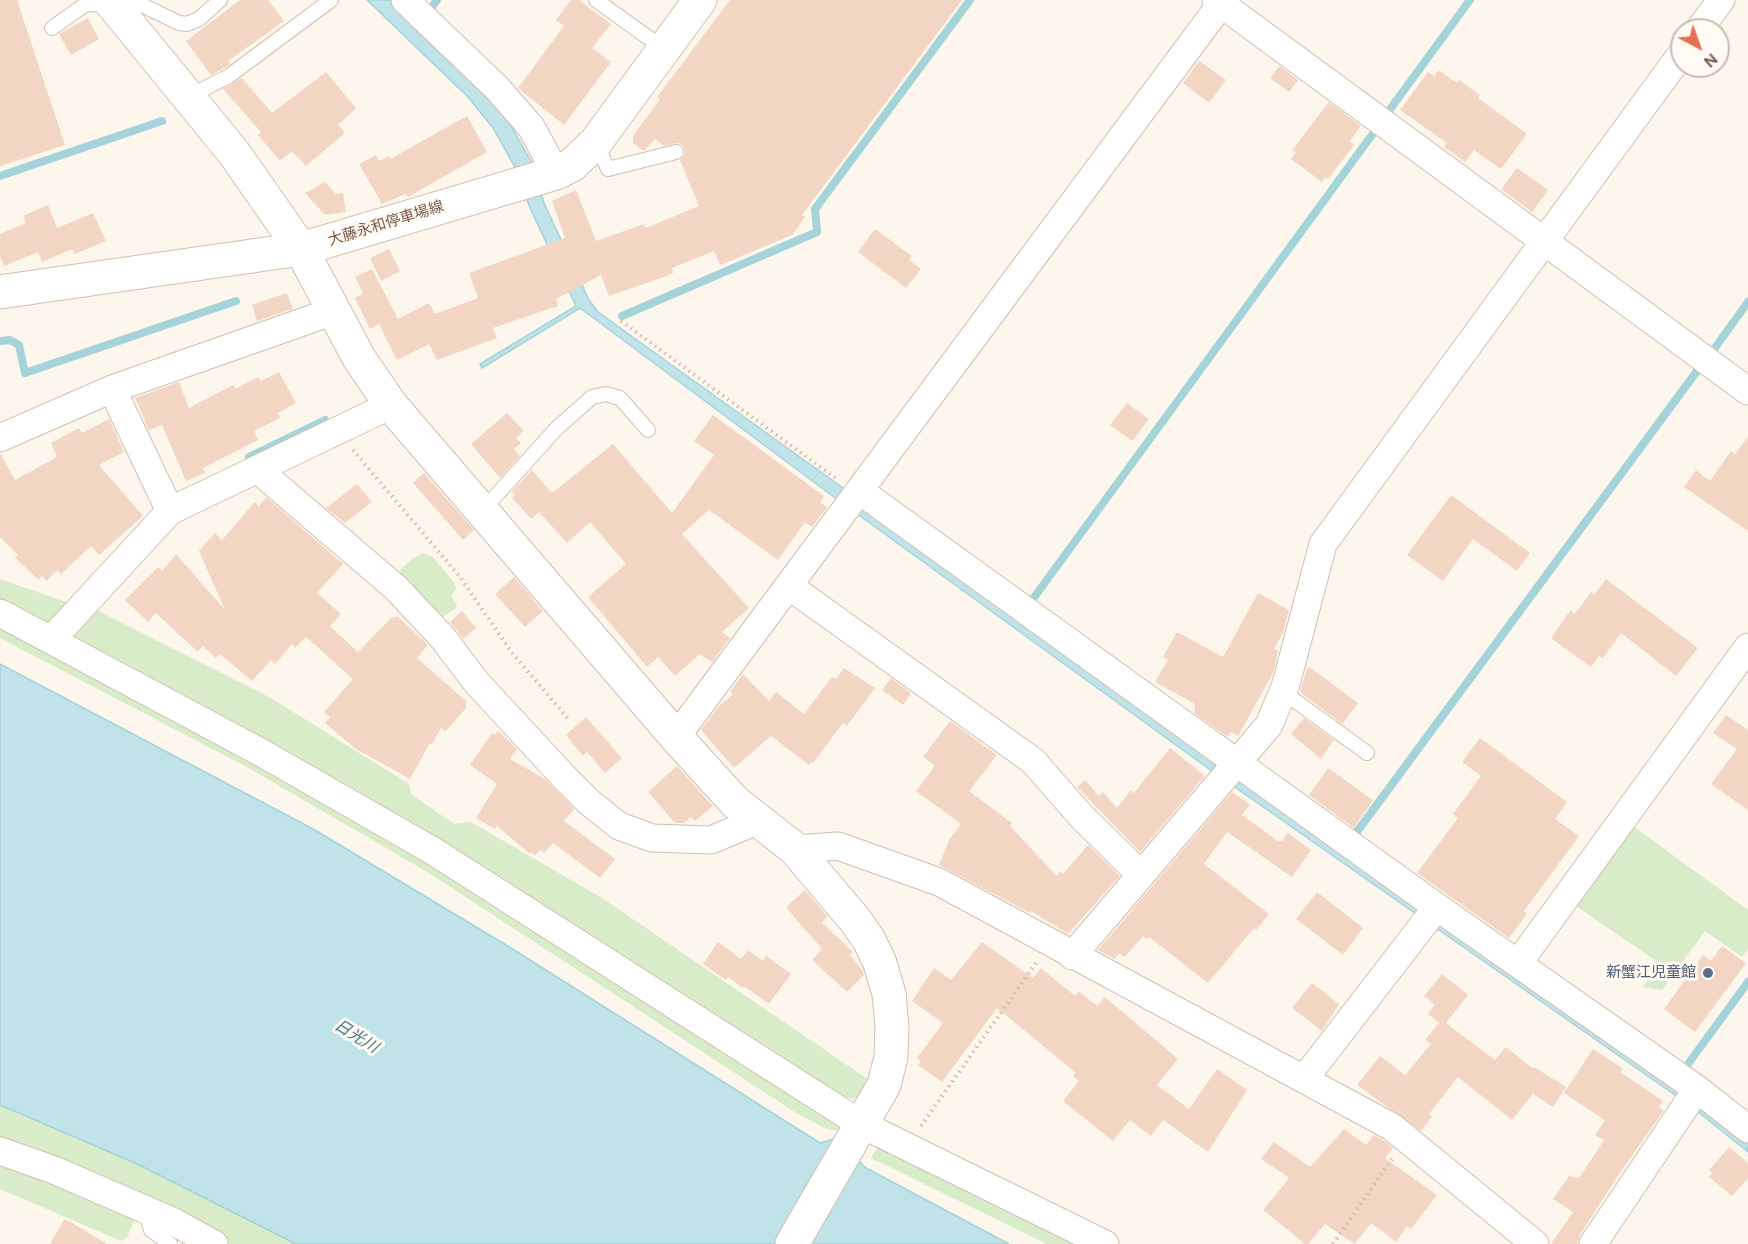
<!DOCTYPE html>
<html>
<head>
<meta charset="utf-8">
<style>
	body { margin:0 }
	#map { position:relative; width:1748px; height:1244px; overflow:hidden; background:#fdf6ec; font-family:"DM Sans",sans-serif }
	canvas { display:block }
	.north { position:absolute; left:1670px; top:18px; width:60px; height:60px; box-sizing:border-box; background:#fffaf3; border:2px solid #cabbb1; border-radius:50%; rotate:139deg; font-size:16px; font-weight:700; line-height:24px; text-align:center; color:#7a5c4d }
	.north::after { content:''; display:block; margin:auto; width:21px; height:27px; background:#e76f51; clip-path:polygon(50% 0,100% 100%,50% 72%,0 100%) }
</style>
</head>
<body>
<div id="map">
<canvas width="1748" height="1244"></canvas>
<div class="north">N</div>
</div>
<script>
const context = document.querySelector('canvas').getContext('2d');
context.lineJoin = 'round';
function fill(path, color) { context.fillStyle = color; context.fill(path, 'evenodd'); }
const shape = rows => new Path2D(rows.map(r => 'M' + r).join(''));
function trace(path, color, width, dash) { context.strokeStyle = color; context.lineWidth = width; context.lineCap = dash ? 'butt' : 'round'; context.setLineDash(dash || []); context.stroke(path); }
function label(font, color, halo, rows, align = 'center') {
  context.font = font + ' "DM Sans","Noto Sans JP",sans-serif'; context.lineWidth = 6; context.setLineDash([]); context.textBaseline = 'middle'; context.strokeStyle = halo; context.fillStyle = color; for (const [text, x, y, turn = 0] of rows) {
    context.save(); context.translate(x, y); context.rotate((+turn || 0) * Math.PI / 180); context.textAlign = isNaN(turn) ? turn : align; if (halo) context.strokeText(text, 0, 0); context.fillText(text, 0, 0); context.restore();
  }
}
fill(shape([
	[423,553,433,557,454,582,456,589,451,596,457,604,456,608,444,616,438,616,400,576,400,570,413,558],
	[0,579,72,604,47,629,0,605],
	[91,607,271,698,409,784,411,794,454,824,471,822,602,898,869,1080,856,1099,830,1095,69,642],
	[0,620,428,856,843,1127,841,1131,826,1129,793,1111,429,873,245,766,0,638],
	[1629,823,1748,910,1748,949,1742,957,1705,931,1662,990,1643,987,1659,963,1573,904],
	[0,1105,135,1163,296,1244,229,1244,175,1216,0,1142],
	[879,1145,1085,1244,1047,1244,871,1158],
	[0,1158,137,1215,127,1237,121,1241,0,1189]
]), '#d8ecc9');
const water = shape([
	[367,0,390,0,486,94,506,117,531,161,544,203,589,300,598,312,1748,1138,1748,1152,1692,1107,1216,774,842,503,580,308,482,368,480,364,576,306,530,208,517,171,493,128,468,97,367,0],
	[0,664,315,830,511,948,820,1143,837,1138,866,1168,1009,1244,296,1244,135,1163,0,1105,0,664]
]);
fill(water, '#bfe3e8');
trace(water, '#a5d3da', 1.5);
trace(shape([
	[431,8,437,0],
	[1388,112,1470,0],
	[0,176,162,121],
	[622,316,817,232,815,209,970,0],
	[0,341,10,340,19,345,25,373,236,301],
	[1712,352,1748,302],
	[249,457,325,420],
	[1030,603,1377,128],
	[1356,833,1700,367],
	[1688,1064,1748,982]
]), '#a5d3da', 8);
fill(shape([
	[0,0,17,0,65,145,0,166],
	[240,0,268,0,284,21,228,61,230,64,224,68,211,75,186,41],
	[571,0,579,0,611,24,592,48,611,62,564,125,518,88,564,26,556,20],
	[730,0,962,0,802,215,805,217,792,235,720,265,714,251,672,268,673,273,664,277,609,296,601,275,556,299,558,306,493,328,497,338,437,360,429,344,397,360,379,324,370,329,355,298,363,293,355,277,372,269,398,319,429,303,435,314,478,298,469,273,565,238,552,201,576,190,596,241,644,224,646,228,699,206,680,160,685,154,683,146,678,143,664,146,655,139,644,151,633,143,633,136,660,99,657,97],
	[88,18,99,39,71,55,59,34],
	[1199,61,1226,80,1209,103,1183,83],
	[1280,66,1298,80,1289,92,1270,78],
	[1439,70,1457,83,1459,80,1480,95,1478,98,1527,134,1501,169,1474,150,1465,162,1444,147,1447,143,1400,110,1428,72,1434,76],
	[326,72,356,108,338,125,345,133,306,166,292,151,280,161,258,135,261,132,223,89,242,78,272,113],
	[1329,102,1361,126,1350,141,1354,145,1328,179,1325,177,1322,182,1291,159,1296,152,1292,150],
	[467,116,487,152,408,197,406,194,382,204,359,164,376,155,379,161,389,156,390,159],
	[1517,168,1548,190,1532,212,1501,189],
	[325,182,336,194,343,193,346,212,325,215,305,193],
	[48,205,57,228,93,213,106,241,75,254,72,249,42,262,38,252,4,266,0,255,0,234,26,223,23,216],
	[875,229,912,256,909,260,921,269,906,288,858,252],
	[389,249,400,271,381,281,370,258],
	[287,293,293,309,257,321,252,305],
	[279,372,296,403,278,413,280,418,254,431,258,440,203,468,205,473,186,481,162,425,149,430,135,398,179,382,189,408,233,385,235,389,258,377,261,381],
	[1127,403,1149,419,1132,441,1110,425],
	[507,413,524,431,516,438,521,443,514,449,520,456,500,478,471,444],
	[713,415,824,496,820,502,827,507,812,527,805,522,778,560,709,510,682,534,749,608,722,632,730,638,712,662,700,654,675,676,658,657,647,667,588,597,626,564,590,522,567,543,539,512,531,519,512,498,515,495,512,491,532,470,552,493,613,444,672,513,714,455,694,441],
	[109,419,124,452,99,465,143,516,99,555,91,546,61,574,57,570,47,581,42,576,39,580,15,558,18,555,0,537,0,453,15,480,57,457,51,443,79,428,82,433],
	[1748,437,1748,531,1684,487,1696,470,1710,481,1731,451,1735,454],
	[424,473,474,530,463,540,413,483],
	[357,484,372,502,345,523,326,508],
	[1451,495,1530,553,1517,571,1473,539,1443,581,1407,555],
	[266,497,343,564,317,593,341,614,330,626,358,652,392,617,394,618,397,616,428,645,417,658,466,701,466,708,446,731,441,728,432,744,430,743,410,779,356,749,325,723,330,717,324,712,353,679,306,637,295,648,292,644,275,664,271,660,252,681,220,654,216,658,203,646,198,652,156,613,148,622,125,600,158,567,162,571,176,554,225,610,199,551,215,533,222,540,255,502,259,506],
	[514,577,543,611,525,627,495,594],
	[1606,579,1698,648,1676,676,1621,633,1603,658,1599,656,1591,667,1551,638,1570,611,1575,614,1591,592,1594,595],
	[1258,593,1289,610,1283,633,1274,649,1278,651,1273,673,1238,736,1230,732,1228,737,1194,713,1195,704,1155,682,1168,660,1163,657,1177,632,1223,657],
	[462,611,476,628,463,639,450,622],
	[844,668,875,688,847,726,843,723,813,763,811,762,809,765,771,736,734,768,701,730,718,707,733,694,730,691,743,674,769,701,776,692,804,714,832,677,836,679],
	[1307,668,1311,668,1358,703,1342,724,1300,692],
	[891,678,911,693,903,705,882,690],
	[1726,715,1748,730,1748,810,1711,784,1737,749,1713,733],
	[586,717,622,758,605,773,587,752,583,756,566,735],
	[1304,718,1334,740,1321,759,1291,734],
	[950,721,997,755,969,791,1012,823,1010,826,1057,876,1060,871,1063,874,1088,845,1120,876,1068,934,1031,911,1030,913,939,865,950,838,961,824,916,791,935,766,923,757],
	[498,731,517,749,510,759,545,779,574,809,564,821,615,859,600,878,553,843,544,853,540,850,535,855,532,852,530,854,497,826,495,829,476,818,497,784,470,765,492,733,495,735],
	[1480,738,1567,802,1555,819,1579,836,1524,911,1527,914,1509,938,1417,873,1458,818,1453,814,1481,776,1462,762],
	[1170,748,1205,776,1140,852,1077,787,1085,780,1099,796,1103,792,1117,808,1131,790,1134,793],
	[677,766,713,806,695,821,691,817,684,823,675,823,648,792],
	[1328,768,1373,800,1354,828,1309,795],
	[1232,792,1250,805,1242,815,1278,841,1282,841,1288,833,1311,850,1292,877,1227,832,1204,864,1269,914,1256,930,1254,928,1208,983,1149,937,1147,939,1143,936,1125,957,1119,953,1115,959,1098,950],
	[805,890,827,916,822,923,853,952,850,955,863,971,864,975,847,992,812,960,822,949,788,910,787,906],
	[1317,892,1363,928,1343,955,1296,919],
	[718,942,741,959,748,950,763,961,766,956,791,974,769,1004,744,986,743,988,728,977,726,980,703,964],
	[982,942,1033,978,1041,968,1075,996,1079,991,1097,1006,1105,997,1178,1059,1157,1085,1189,1109,1217,1069,1247,1090,1208,1152,1163,1120,1151,1136,1130,1120,1113,1141,1063,1101,1079,1081,1073,1076,1076,1073,997,1008,942,1082,918,1065,921,1061,917,1058,943,1023,912,1001,934,968,951,980],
	[1722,946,1746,963,1695,1032,1664,1009,1703,955,1711,961],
	[1442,974,1468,995,1446,1023,1495,1060,1506,1047,1532,1068,1534,1067,1566,1087,1553,1107,1533,1094,1512,1120,1458,1077,1429,1114,1432,1117,1421,1131,1357,1085,1380,1056,1405,1075,1431,1044,1425,1040,1439,1023,1428,1014,1435,1005,1424,996],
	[1312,983,1339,1004,1322,1031,1292,1008],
	[1593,1049,1623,1069,1620,1072,1663,1101,1659,1107,1664,1110,1619,1174,1580,1235,1577,1244,1551,1244,1573,1212,1553,1199,1569,1176,1579,1178,1604,1140,1595,1135,1605,1120,1564,1093],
	[1344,1129,1366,1145,1374,1135,1383,1140,1393,1148,1385,1158,1437,1195,1411,1229,1407,1226,1396,1242,1371,1223,1355,1244,1325,1224,1308,1244,1305,1244,1263,1210,1287,1181,1288,1177,1261,1159,1274,1142,1310,1167],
	[1729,1147,1748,1163,1748,1178,1732,1196,1709,1177,1712,1173,1709,1170],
	[64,1220,69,1221,107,1244,50,1244]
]), '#f3d5c3');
const service = shape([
	[596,0,664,49],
	[52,28,86,4,142,5,179,23,187,24,199,19,220,0],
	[188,97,229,76,331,0],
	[596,142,608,169,676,152],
	[482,511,557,428,592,397,606,394,620,398,648,430],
	[1283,692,1367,753],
	[146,1210,151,1230,170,1244]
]);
const minor = shape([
	[405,0,497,88,531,127,556,173],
	[1216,0,1748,391],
	[1699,30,1721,0],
	[112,389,170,511],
	[0,438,112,389,334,311],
	[257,469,396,588,442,637,477,683,564,777,589,802,619,826,652,838,711,840,759,820],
	[860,491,1437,907,1697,1089,1748,1129],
	[789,586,1033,761,1081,816,1140,874],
	[0,613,262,753,433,851,861,1124,1105,1244],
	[52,639,170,511,391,405],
	[676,737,1224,0],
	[795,849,838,846,939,882,1392,1127,1535,1244],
	[1072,956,1269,725,1286,684,1323,544,1682,53],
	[1519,962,1748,647],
	[1305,1078,1437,907],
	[0,1151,54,1170,174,1222,214,1244],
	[1593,1244,1697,1089]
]);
const tertiary = shape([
	[0,292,301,249,359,358,391,405,676,737,735,802,795,849,855,920,869,940,880,963,889,994,892,1027,891,1057,884,1085,792,1244]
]);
const secondary = shape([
	[109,0,234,153,301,249,556,173,572,165,596,142,700,0]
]);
trace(service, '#d1beb0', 16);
trace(minor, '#d1beb0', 29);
trace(tertiary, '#d1beb0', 35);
trace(secondary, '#d6c0b0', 35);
trace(shape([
	[621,321,838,480],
	[353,450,460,577,512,653,570,721],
	[921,1126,1036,963],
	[1333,1244,1392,1159]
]), '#d9b8a5', 4, [1.5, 4.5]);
trace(service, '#fff', 14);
trace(minor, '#fff', 27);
trace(tertiary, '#fff', 33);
trace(secondary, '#fff', 33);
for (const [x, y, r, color] of [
	[1708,973,6,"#5c6f8a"]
]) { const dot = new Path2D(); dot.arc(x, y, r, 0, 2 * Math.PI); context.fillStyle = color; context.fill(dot); trace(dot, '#fffaf3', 2); }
label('15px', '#7a5c4d', '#fffaf3', [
	["大藤永和停車場線",386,224,-17]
]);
label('15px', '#4e5e75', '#fffaf3', [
	["新蟹江児童館",1696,973]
], 'right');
label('italic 16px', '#437c86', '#fffaf3', [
	["日光川",356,1037,32]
]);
</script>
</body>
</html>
